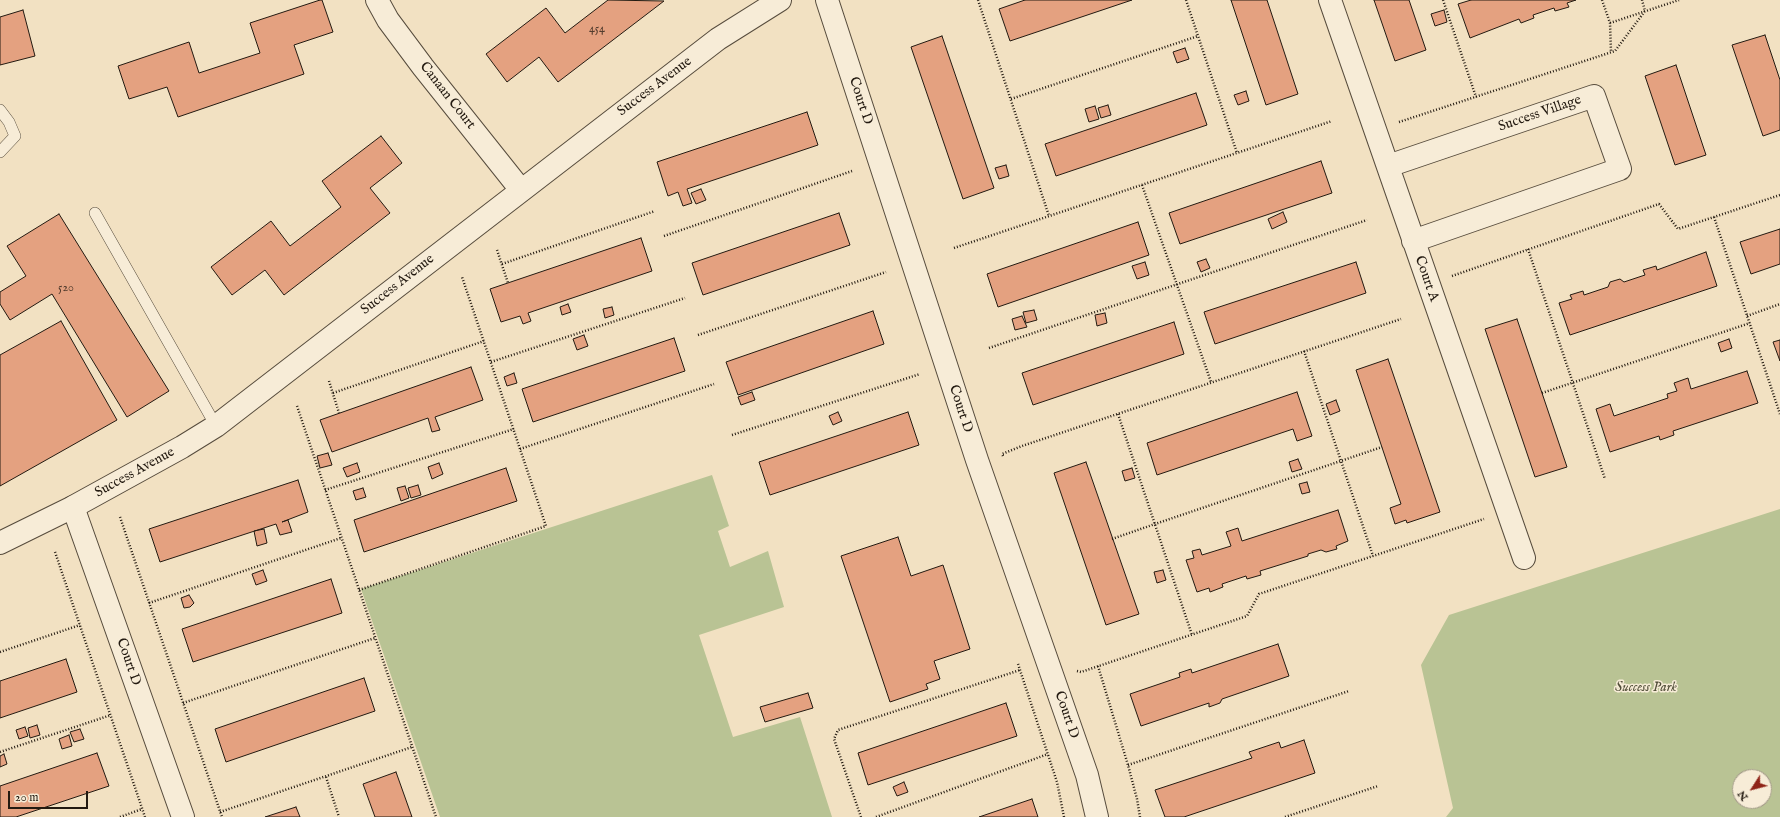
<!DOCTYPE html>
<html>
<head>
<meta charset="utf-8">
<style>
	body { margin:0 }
	#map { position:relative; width:1780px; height:817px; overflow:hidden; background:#f2e1c2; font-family:"IM FELL English",serif }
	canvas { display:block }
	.north { position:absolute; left:1732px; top:769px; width:40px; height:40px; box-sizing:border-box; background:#f7ecd7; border:1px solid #a29888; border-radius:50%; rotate:234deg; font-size:11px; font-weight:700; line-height:16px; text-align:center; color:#231a11 }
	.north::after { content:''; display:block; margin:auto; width:14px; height:18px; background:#8f2418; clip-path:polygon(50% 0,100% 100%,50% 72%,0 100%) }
	.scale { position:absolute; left:8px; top:791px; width:80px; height:18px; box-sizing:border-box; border:2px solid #231a11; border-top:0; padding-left:5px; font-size:12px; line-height:14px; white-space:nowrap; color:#231a11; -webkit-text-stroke:3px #f7ecd7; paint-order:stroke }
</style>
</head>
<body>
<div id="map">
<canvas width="1780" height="817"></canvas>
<div class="north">N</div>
<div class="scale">20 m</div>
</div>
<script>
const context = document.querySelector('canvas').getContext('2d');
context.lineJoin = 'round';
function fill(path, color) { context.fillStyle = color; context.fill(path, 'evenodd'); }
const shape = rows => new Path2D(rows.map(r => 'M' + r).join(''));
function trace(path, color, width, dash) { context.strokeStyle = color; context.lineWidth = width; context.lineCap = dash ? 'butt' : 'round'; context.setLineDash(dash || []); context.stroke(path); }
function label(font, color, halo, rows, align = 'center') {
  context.font = font + ' "IM FELL English",serif'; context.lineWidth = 3; context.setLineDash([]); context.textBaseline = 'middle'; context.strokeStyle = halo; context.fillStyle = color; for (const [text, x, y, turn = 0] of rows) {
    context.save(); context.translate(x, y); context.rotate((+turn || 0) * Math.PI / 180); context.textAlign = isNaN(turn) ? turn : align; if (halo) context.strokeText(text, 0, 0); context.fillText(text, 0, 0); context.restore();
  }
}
fill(shape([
	[712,475,729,526,718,531,730,567,768,551,784,607,699,635,733,737,800,717,832,817,440,817,361,589],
	[1780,509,1780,817,1446,817,1453,808,1421,665,1449,615],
	[1740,777,1764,777,1764,801,1740,801]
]), '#b9c394');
const building = shape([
	[320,0,322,0,333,32,294,45,304,74,178,117,167,87,129,99,118,66,189,42,199,73,260,53,250,23,320,0],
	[608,0,664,1,558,82,539,57,507,82,486,54,546,8,565,33,608,0],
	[1025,0,1132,0,1010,41,999,9,1025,0],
	[1231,0,1267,0,1298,94,1266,105,1231,0],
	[1374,0,1409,0,1426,50,1395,61,1374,0],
	[1471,0,1576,0,1567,3,1569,7,1555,11,1554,8,1533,15,1534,18,1521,23,1519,19,1470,38,1458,4,1471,0],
	[23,10,35,56,0,65,0,17,23,10],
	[1444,10,1447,22,1435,26,1431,14,1444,10],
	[1765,35,1780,80,1780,130,1763,136,1732,45,1765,35],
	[942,36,994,188,963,199,911,47,942,36],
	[1185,48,1189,59,1177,63,1173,52,1185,48],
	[1676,65,1706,155,1675,165,1645,76,1676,65],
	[1246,91,1249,101,1238,105,1234,95,1246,91],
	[1196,93,1207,125,1056,176,1045,144,1196,93],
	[1108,105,1111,115,1101,118,1098,108,1108,105],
	[1095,106,1099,119,1089,122,1085,109,1095,106],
	[807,112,818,145,687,189,692,203,683,206,678,192,668,196,657,162,807,112],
	[381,136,402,163,370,188,390,213,284,295,265,270,232,295,211,267,271,221,290,246,341,207,322,181,381,136],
	[1321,161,1332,193,1180,244,1169,213,1321,161],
	[1006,165,1009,176,999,179,995,168,1006,165],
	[701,189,706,200,696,204,691,193,701,189],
	[1283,212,1287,222,1272,229,1268,219,1283,212],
	[839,213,850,245,703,295,692,263,839,213],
	[59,214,169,391,127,417,52,294,10,320,0,304,0,292,26,276,7,246,59,214],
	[1138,222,1149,255,998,307,987,274,1138,222],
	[1780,229,1780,264,1751,274,1740,242,1780,229],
	[641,238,652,271,528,313,531,321,523,324,520,316,501,322,490,289,641,238],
	[1706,252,1717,286,1570,335,1559,303,1572,299,1570,295,1583,291,1584,295,1608,287,1610,282,1620,279,1624,282,1645,275,1643,270,1656,266,1657,270,1706,252],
	[1206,259,1210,268,1201,272,1197,262,1206,259],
	[1145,262,1149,275,1137,279,1132,266,1145,262],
	[1356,262,1366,293,1215,344,1204,312,1356,262],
	[568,304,571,312,562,315,560,307,568,304],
	[612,307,614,315,605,318,603,309,612,307],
	[1034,310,1037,320,1026,323,1023,312,1034,310],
	[873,311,884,344,738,395,726,362,873,311],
	[1105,313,1107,323,1097,326,1095,315,1105,313],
	[1022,316,1027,327,1015,330,1012,319,1022,316],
	[1517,319,1567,467,1535,477,1485,329,1517,319],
	[61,321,117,420,0,486,0,355,61,321],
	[1174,322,1184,354,1033,405,1022,373,1174,322],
	[584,335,588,346,577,350,573,339,584,335],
	[674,338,685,371,533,422,522,389,674,338],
	[1729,339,1732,348,1721,352,1718,343,1729,339],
	[1780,340,1780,361,1773,342,1780,340],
	[1388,359,1440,512,1407,523,1406,520,1395,524,1390,508,1401,504,1356,370,1388,359],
	[471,367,483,400,435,417,440,430,432,432,428,418,332,452,320,420,471,367],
	[1747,371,1758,403,1673,431,1674,435,1660,440,1659,436,1610,452,1596,409,1610,404,1614,416,1668,398,1667,394,1677,391,1674,383,1688,378,1691,389,1747,371],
	[514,373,517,383,507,386,504,377,514,373],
	[752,392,755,400,741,405,738,397,752,392],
	[1297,392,1312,436,1297,441,1293,429,1157,475,1147,443,1297,392],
	[1336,400,1340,411,1330,415,1326,404,1336,400],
	[838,412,842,421,833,425,829,416,838,412],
	[908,412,919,445,770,495,759,462,908,412],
	[328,453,332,465,320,468,317,456,328,453],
	[1298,459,1302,469,1292,472,1289,462,1298,459],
	[1086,462,1139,614,1106,625,1054,473,1086,462],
	[357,463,360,472,347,477,343,468,357,463],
	[439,463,443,474,432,479,428,467,439,463],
	[506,468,517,501,364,552,354,520,506,468],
	[1132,468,1135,478,1125,481,1122,471,1132,468],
	[298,480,308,512,282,522,288,520,292,532,280,535,276,524,160,562,149,529,298,480],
	[1307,482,1310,492,1302,494,1299,484,1307,482],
	[418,485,421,495,411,498,408,488,418,485],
	[405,486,409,498,401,501,397,488,405,486],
	[363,488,366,497,356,500,353,491,363,488],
	[1338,510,1348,541,1336,546,1337,549,1326,552,1321,550,1308,554,1308,556,1260,571,1261,575,1247,579,1246,576,1222,584,1223,587,1210,592,1209,588,1197,592,1186,560,1194,558,1192,551,1200,549,1202,555,1231,546,1226,532,1238,528,1242,541,1338,510],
	[264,529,267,543,257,546,254,531,264,529],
	[898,537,911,576,943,565,970,649,934,661,940,679,926,684,928,689,890,702,841,556,898,537],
	[263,570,267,581,256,585,252,574,263,570],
	[1163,570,1166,580,1157,583,1154,572,1163,570],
	[331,579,342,613,193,662,182,629,331,579],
	[189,595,194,603,190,607,184,608,181,598,189,595],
	[1278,644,1289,676,1222,699,1220,703,1209,707,1209,703,1141,726,1130,694,1180,677,1179,673,1191,669,1192,673,1278,644],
	[66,659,77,692,0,718,0,681,66,659],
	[364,678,375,711,226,762,215,729,364,678],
	[808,693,813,708,765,722,760,707,808,693],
	[1006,703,1017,736,868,785,858,753,1006,703],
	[37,725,40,735,30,738,28,728,37,725],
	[25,727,28,736,19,739,16,730,25,727],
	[80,729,84,739,74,742,70,732,80,729],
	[69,735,72,746,62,749,59,739,69,735],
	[1304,740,1315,773,1184,817,1165,817,1155,790,1252,758,1249,752,1279,742,1281,748,1304,740],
	[97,753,109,786,16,817,0,817,0,786,97,753],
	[4,754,7,764,0,767,0,756,4,754],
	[396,772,412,817,375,817,363,784,396,772],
	[904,782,908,792,897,796,893,787,904,782],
	[1032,799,1038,817,979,817,1032,799],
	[296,807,300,817,265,817,296,807]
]);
fill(building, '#e4a180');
trace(building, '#231a11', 1);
const service = shape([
	[0,110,9,122,15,136,0,152],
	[95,213,216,426]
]);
const minor = shape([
	[377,0,388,20,423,67,521,190],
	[827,0,977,460,1087,775,1097,817],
	[1330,0,1524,558],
	[1388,166,1594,96,1620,169,1413,241],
	[73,507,183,817]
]);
const tertiary = shape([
	[0,543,73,507,182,447,216,426,718,39,780,0]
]);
trace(service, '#574c3d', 12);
trace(minor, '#574c3d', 24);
trace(tertiary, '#574c3d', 24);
trace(shape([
	[978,0,1049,216],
	[1186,0,1237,153],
	[1443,0,1476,97],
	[1602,0,1610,23,1611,52],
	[1610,23,1679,0],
	[1011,99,1198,36],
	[1399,122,1615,51,1645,11,1642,0],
	[1142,185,1211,382],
	[1714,217,1780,414],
	[664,236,852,171],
	[954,248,1332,121],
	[1528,249,1605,479],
	[497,250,508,283],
	[502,264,655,211],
	[1452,276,1659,204,1678,229,1780,195],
	[1747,316,1780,304],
	[698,335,886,272],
	[989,348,1367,220],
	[1304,351,1373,556],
	[491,362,685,298],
	[329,381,339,413],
	[333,393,484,341],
	[1542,393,1750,323],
	[297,406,436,817],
	[1118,414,1192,635],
	[732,435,920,374],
	[520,449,714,384],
	[1003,456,1002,454,1022,446,1401,319],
	[325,490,514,429],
	[120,517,222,817],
	[1112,539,1155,524,1382,447],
	[55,552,145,817],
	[359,590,546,526,462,277],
	[149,603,341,538],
	[0,652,80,625],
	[1018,664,1057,782,1064,817],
	[1098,666,1128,765,1137,799,1140,817],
	[1077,671,1081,672,1247,616,1259,594,1484,519],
	[183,703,375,638],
	[0,752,111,715],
	[1128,765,1349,691],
	[326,777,339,817],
	[220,812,412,747],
	[120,817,142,809],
	[861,817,834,739,838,730,1020,670],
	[876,817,1048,754],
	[1285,817,1378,786]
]), '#231a11', 2.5, [1, 2]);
trace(service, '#f7ecd7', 11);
trace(minor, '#f7ecd7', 22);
trace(tertiary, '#f7ecd7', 22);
label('12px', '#533c2d', null, [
	["454",597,30],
	["520",66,289]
]);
label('14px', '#231a11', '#f7ecd7', [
	["Success Avenue",655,87,-37],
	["Canaan Court",447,96,52],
	["Court D",860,101,72],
	["Success Village",1540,114,-19],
	["Court A",1426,279,71],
	["Success Avenue",398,285,-38],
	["Court D",960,409,72],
	["Success Avenue",135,473,-29],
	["Court D",128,662,71],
	["Court D",1066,715,71]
]);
label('italic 14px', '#504d38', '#f7ecd7', [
	["Success Park",1646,688]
]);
</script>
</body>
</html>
